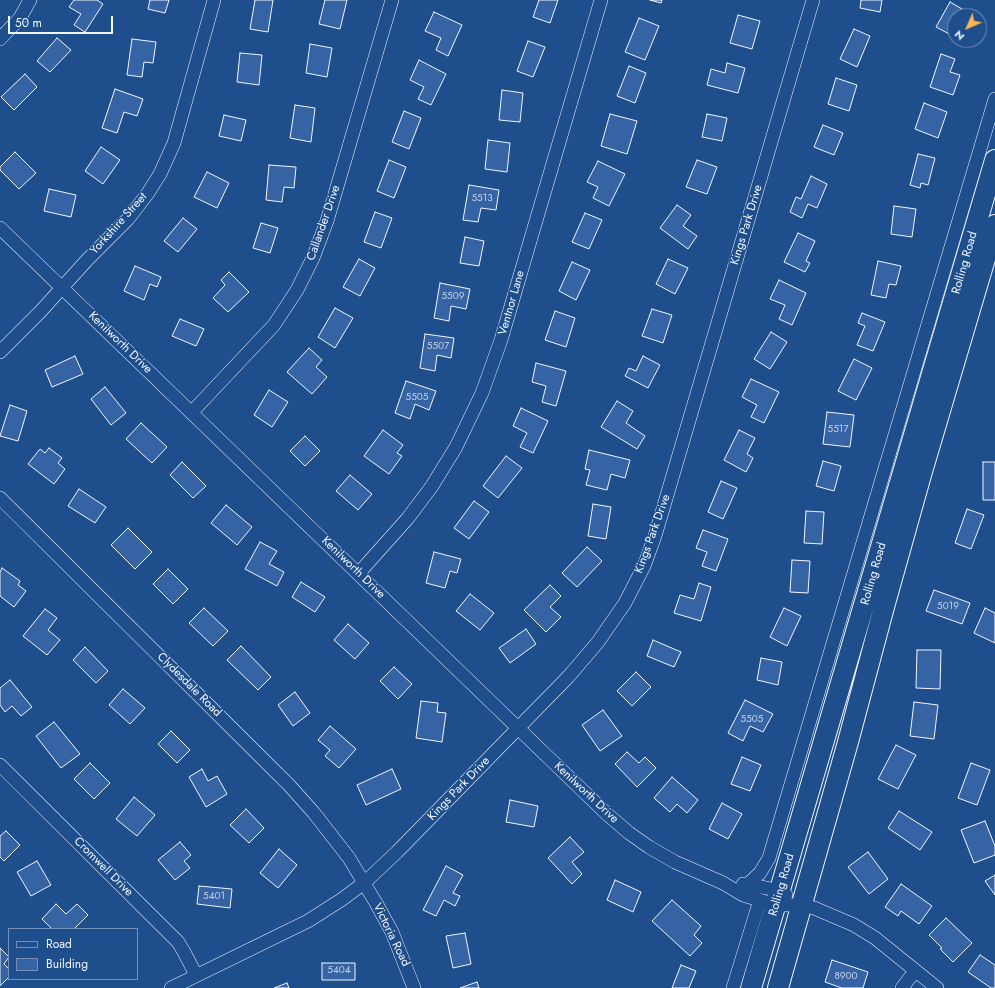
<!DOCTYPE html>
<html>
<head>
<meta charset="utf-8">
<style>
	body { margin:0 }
	#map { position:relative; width:995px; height:988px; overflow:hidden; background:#1f4e8c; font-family:Jost,sans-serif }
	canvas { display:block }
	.legend { position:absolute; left:8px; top:928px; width:130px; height:52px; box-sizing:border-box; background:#1f4e8c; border:1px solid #7391ba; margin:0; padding:5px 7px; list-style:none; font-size:12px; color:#f2f6ff }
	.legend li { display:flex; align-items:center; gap:8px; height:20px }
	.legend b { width:20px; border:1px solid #7391ba }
	.north { position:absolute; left:947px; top:8px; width:40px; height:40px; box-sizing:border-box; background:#1f4e8c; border:1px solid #7391ba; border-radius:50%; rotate:225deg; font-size:11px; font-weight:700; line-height:16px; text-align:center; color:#f2f6ff }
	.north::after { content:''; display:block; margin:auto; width:14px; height:18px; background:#ffb74d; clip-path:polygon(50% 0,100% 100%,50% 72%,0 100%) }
	.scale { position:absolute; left:8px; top:16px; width:105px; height:18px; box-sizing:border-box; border:2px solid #f2f6ff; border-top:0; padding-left:5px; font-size:12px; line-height:14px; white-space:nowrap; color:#f2f6ff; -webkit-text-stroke:3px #1f4e8c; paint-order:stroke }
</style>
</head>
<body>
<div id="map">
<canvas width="995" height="988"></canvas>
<ul class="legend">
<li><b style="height:5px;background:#1f4e8c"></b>Road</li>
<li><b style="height:11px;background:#3563a3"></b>Building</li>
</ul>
<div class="north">N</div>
<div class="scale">50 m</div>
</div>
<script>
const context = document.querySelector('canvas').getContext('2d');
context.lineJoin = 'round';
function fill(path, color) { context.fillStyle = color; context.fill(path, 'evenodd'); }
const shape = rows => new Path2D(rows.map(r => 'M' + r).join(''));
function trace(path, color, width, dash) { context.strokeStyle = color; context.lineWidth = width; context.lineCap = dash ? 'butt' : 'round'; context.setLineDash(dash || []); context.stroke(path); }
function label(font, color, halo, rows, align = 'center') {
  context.font = font + ' Jost,sans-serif'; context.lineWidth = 3; context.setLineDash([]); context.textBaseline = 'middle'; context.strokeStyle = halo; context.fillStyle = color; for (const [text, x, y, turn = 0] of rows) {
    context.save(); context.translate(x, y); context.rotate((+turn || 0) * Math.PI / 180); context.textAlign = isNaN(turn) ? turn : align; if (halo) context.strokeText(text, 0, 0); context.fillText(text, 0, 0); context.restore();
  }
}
const building = shape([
	[74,0,97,0,103,4,85,32,74,25,81,14,69,7,74,0],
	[150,0,169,0,165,13,148,9,150,0],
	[255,0,273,0,268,32,250,29,255,0],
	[325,0,347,0,340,29,319,24,325,0],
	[539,0,558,0,550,23,533,17,539,0],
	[650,0,662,0,661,3,650,0],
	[861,0,882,0,880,12,860,8,861,0],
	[950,2,974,16,955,16,955,37,936,27,950,2],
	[434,12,462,25,448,56,436,50,441,38,425,31,434,12],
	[738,15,760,21,752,49,730,43,738,15],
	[639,18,659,26,645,60,625,52,639,18],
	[854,29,870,36,857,67,840,59,854,29],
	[57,38,71,50,50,72,37,61,57,38],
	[132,39,156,42,153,63,144,62,142,77,127,75,132,39],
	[528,41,545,47,533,77,517,71,528,41],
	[310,44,332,48,327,77,306,73,310,44],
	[240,53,262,55,259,85,237,82,240,53],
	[941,54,955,59,950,72,960,75,953,95,930,87,941,54],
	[419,60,446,74,431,105,418,99,424,87,410,80,419,60],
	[727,63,745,68,738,93,707,85,711,69,725,73,727,63],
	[629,66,646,73,635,103,617,96,629,66],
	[25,74,37,87,14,110,1,97,25,74],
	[836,78,857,85,849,111,828,104,836,78],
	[115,89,143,99,137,116,124,112,117,133,102,128,115,89],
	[502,90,523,93,520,122,499,120,502,90],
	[924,103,947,112,938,138,915,129,924,103],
	[295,105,315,108,311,142,290,138,295,105],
	[404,111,421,118,409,149,392,142,404,111],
	[610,114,637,121,627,154,601,146,610,114],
	[707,114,727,118,722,141,702,137,707,114],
	[224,115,246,120,241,141,219,136,224,115],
	[823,125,843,133,834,155,814,147,823,125],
	[488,140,510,143,507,172,485,169,488,140],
	[101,147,120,160,103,184,85,171,101,147],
	[15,152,36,173,19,189,0,170,0,167,15,152],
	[918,154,935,158,928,185,921,183,920,188,910,185,918,154],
	[389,160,406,167,394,198,377,191,389,160],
	[697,160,717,167,707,194,686,187,697,160],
	[598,161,625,174,609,206,593,198,598,187,587,182,598,161],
	[269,165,296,167,294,188,284,187,282,202,266,200,269,165],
	[207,172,229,183,217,208,194,197,207,172],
	[811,176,827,184,817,208,808,204,802,218,790,212,796,197,801,199,811,176],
	[469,185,499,190,496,210,481,208,478,222,463,220,469,185],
	[49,189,76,195,71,217,44,211,49,189],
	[677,205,691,215,683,226,697,236,688,249,660,228,677,205],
	[894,206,916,209,912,237,891,234,894,206],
	[375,212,392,218,381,248,364,242,375,212],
	[585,213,602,220,589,249,572,242,585,213],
	[183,218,197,229,178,252,164,241,183,218],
	[261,223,278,228,270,253,253,248,261,223],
	[798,233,815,241,806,261,810,263,805,272,784,262,798,233],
	[465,237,484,241,479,266,460,263,465,237],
	[359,259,375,268,360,296,343,287,359,259],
	[668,259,688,268,675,294,656,284,668,259],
	[878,261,901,266,896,285,889,284,886,298,871,295,878,261],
	[572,262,590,270,576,300,559,291,572,262],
	[135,266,161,277,157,287,150,284,144,300,124,291,135,266],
	[229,272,249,292,228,312,213,298,225,285,221,280,229,272],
	[779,280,806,293,792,325,779,319,785,305,770,299,779,280],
	[440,283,470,289,466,309,451,306,449,321,434,318,440,283],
	[335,308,353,318,335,348,318,337,335,308],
	[652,309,672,315,663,343,642,336,652,309],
	[555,311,575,318,566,347,545,340,555,311],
	[862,313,885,322,873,351,857,345,865,326,858,323,862,313],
	[180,319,204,329,196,346,172,336,180,319],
	[771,332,787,342,770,369,754,359,771,332],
	[425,334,454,338,451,358,437,355,435,371,420,368,425,334],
	[309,348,322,360,316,367,327,377,312,394,287,372,309,348],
	[75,356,83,374,52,387,45,370,75,356],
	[643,356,660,365,648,388,625,376,629,368,636,371,643,356],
	[854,359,872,368,856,400,838,391,854,359],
	[536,363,566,371,556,406,542,402,546,386,532,382,536,363],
	[751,379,779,392,764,423,751,417,757,405,742,397,751,379],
	[406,381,436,391,429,410,415,404,410,419,395,413,406,381],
	[105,387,126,413,111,425,91,399,105,387],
	[269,390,288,402,272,427,254,415,269,390],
	[617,401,633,411,626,423,645,436,637,449,601,427,617,401],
	[10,405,27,411,18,441,0,436,10,405],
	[521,408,548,421,533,453,520,447,527,433,513,426,521,408],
	[827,412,854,415,850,447,823,444,827,412],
	[141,423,167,447,152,463,126,439,141,423],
	[383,430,403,445,397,453,402,456,389,474,364,456,383,430],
	[739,430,755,438,747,454,753,458,746,472,724,460,739,430],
	[305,436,320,451,305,466,290,451,305,436],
	[49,448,62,458,58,463,65,469,54,484,28,464,40,449,45,453,49,448],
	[589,450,630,460,625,478,611,474,607,490,586,485,590,470,585,469,589,450],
	[506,456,522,468,498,498,483,486,506,456],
	[823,461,841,466,834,491,816,486,823,461],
	[182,462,206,486,193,498,170,475,182,462],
	[983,462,995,462,995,500,983,500,983,462],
	[350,475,372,494,358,510,336,491,350,475],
	[721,481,737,488,723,519,708,512,721,481],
	[79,489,106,507,95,523,68,506,79,489],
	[474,501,489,512,469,539,454,528,474,501],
	[593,504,611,507,606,539,588,536,593,504],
	[226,505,252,527,237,545,211,523,226,505],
	[967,509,984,515,971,549,955,543,967,509],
	[806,511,824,512,822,544,804,543,806,511],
	[128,528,152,552,135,569,111,545,128,528],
	[703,530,728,539,716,571,702,566,707,552,696,548,703,530],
	[260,542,277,551,269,564,284,572,277,586,245,569,260,542],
	[587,547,602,561,577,587,562,573,587,547],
	[434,552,461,559,457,573,450,571,445,588,426,583,434,552],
	[792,560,810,561,808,593,790,592,792,560],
	[2,568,20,581,18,585,26,591,14,607,0,596,0,572,2,568],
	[168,569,188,589,173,604,153,584,168,569],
	[301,582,325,597,315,612,292,597,301,582],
	[699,583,711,587,701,621,674,613,680,595,694,599,699,583],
	[550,585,561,596,550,607,561,617,546,632,524,610,550,585],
	[934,590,970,603,962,624,926,611,934,590],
	[470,594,494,613,480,630,456,611,470,594],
	[204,608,228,631,213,646,189,623,204,608],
	[784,608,801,616,787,646,770,637,784,608],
	[985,608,995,613,995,643,974,633,985,608],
	[45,609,57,618,48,630,60,640,47,655,23,636,45,609],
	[348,624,369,643,355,659,334,640,348,624],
	[526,629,536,644,510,663,499,648,526,629],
	[653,640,681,652,674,667,647,656,653,640],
	[241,646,271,677,258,690,227,660,241,646],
	[85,647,108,671,96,683,73,660,85,647],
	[917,650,941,650,940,689,916,688,917,650],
	[761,658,782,662,778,685,757,680,761,658],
	[394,667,412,684,398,699,380,681,394,667],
	[636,672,651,687,632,706,617,691,636,672],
	[10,680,32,707,21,716,12,706,5,712,0,705,0,688,10,680],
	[123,689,145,708,130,724,109,705,123,689],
	[295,692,310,713,293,726,278,705,295,692],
	[745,700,773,714,763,732,750,726,743,741,728,733,745,700],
	[421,701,438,703,437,712,446,713,442,742,416,738,421,701],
	[914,702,938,705,934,739,910,736,914,702],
	[603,710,622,736,600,751,582,725,603,710],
	[54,722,80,754,61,768,36,736,54,722],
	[330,726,356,749,339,768,325,756,330,750,318,740,330,726],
	[171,731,190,750,177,763,158,744,171,731],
	[896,745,916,755,898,789,878,779,896,745],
	[627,752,639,763,645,757,656,768,637,787,615,764,627,752],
	[742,757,761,765,750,791,731,784,742,757],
	[90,763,110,783,94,799,74,779,90,763],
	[971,763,990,770,977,805,958,798,971,763],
	[202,769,208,781,217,776,227,794,206,807,189,777,202,769],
	[392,769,401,789,366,805,357,785,392,769],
	[672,777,698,800,687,813,677,804,670,812,654,798,672,777],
	[134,797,155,815,137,836,116,819,134,797],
	[510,800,538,806,534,827,506,822,510,800],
	[722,803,742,814,728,839,709,829,722,803],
	[246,809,264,828,249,843,230,825,246,809],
	[899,811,932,832,920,850,888,828,899,811],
	[985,821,995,846,995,855,974,863,961,830,985,821],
	[6,831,20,845,4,861,0,857,0,836,6,831],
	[570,837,584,852,572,862,582,874,572,884,548,858,570,837],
	[180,842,191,855,184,861,190,868,175,880,158,860,180,842],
	[279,849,297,865,278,888,260,873,279,849],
	[868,852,888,879,869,894,848,867,868,852],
	[37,861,51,885,31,896,17,872,37,861],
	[446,866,463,875,453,893,460,896,455,906,444,900,436,916,423,910,446,866],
	[995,875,995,895,985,881,995,875],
	[615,880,641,892,633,912,607,900,615,880],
	[901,884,932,906,919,924,901,911,898,916,885,907,901,884],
	[199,886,232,889,230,908,197,904,199,886],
	[672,900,701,926,694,935,702,943,690,956,652,921,672,900],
	[56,904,66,914,77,904,88,915,74,929,52,929,42,919,56,904],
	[946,918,972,943,953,962,940,949,942,948,929,935,946,918],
	[465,933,471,964,453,968,446,936,465,933],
	[0,948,9,957,4,964,9,969,9,977,0,986,0,948],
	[980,955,995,965,995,988,991,988,968,972,980,955],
	[832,960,868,972,863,988,842,988,825,982,832,960],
	[322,963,355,963,355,980,322,980,322,963],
	[681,965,696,971,689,988,672,988,681,965],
	[477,982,479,988,460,988,477,982],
	[287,983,289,988,274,988,287,983]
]);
fill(building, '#3563a3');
trace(building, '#f2f6ff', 1);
const minor = shape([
	[0,39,20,18,30,0],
	[0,228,607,814,629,833,649,847,675,862,723,883,743,895,776,905,802,905,814,908,854,925,875,938,937,988],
	[0,352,40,312,87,260,128,219,148,193,160,174,174,143,214,0],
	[192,412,274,325,297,290,313,258,327,221,392,0],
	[0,498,289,785,314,813,349,858,376,903,392,932,414,988],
	[358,574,408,518,432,486,456,447,482,393,501,340,601,0],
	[0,765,178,942,184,952,196,975],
	[743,884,748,884,780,891,786,895],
	[748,884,760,873,769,858,995,99],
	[171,988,308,921,341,900,364,883,397,852,569,676,598,642,625,603,644,566,655,536,813,0],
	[733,988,760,900],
	[902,988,915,971]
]);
const primary = shape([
	[751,988,995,160],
	[778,988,848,742,884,607,921,475,995,225]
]);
trace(minor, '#f2f6ff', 14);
trace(primary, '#f2f6ff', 22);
trace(minor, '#1f4e8c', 13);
trace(primary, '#1f4e8c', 20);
label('10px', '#c3d1e8', null, [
	["5513",482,199],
	["5509",453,297],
	["5507",438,347],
	["5505",417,398],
	["5517",838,430],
	["5019",948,607],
	["5505",752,720],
	["5401",214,897],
	["5404",339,971],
	["8900",846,977]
]);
label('12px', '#f2f6ff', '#1f4e8c', [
	["Callander Drive",324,223,-71],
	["Yorkshire Street",119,224,-48],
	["Kings Park Drive",747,225,-73],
	["Rolling Road",965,263,-74],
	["Ventnor Lane",512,303,-74],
	["Kenilworth Drive",120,343,44],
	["Kings Park Drive",653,534,-70],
	["Kenilworth Drive",353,568,44],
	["Rolling Road",874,574,-74],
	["Clydesdale Road",189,685,45],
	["Kings Park Drive",459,789,-46],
	["Kenilworth Drive",586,793,43],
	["Cromwell Drive",103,867,45],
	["Rolling Road",782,885,-74],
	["Victoria Road",391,935,64]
]);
</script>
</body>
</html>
